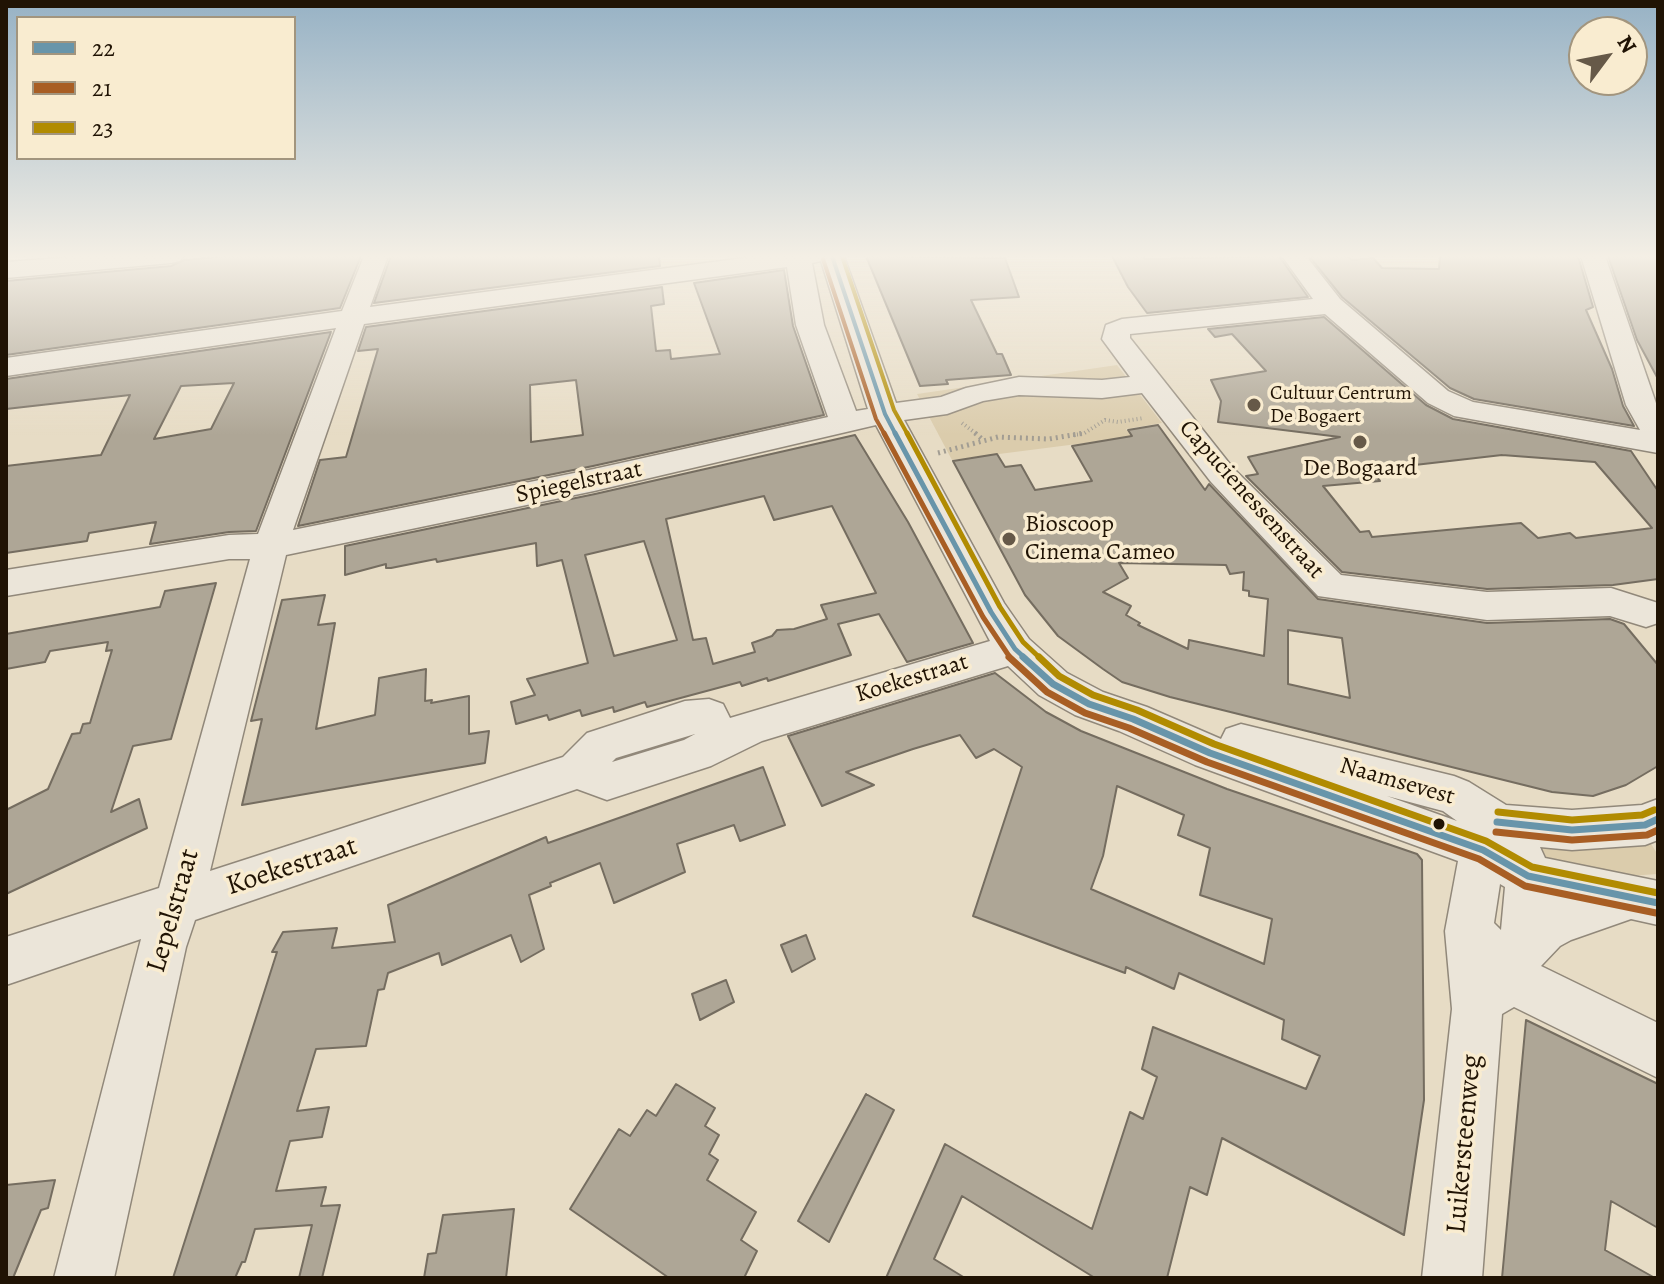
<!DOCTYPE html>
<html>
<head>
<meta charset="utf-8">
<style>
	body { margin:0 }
	#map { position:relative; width:1664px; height:1284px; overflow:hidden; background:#e7dcc5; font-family:Alegreya,serif }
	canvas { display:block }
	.frame { position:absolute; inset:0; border:8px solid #201304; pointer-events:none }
	.legend { position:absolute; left:16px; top:16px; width:280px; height:144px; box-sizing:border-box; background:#f9ecd0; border:2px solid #a2957e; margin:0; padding:10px 14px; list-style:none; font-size:24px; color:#201304 }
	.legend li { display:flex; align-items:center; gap:16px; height:40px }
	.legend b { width:40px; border:2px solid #a2957e }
	.north { position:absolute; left:1568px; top:16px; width:80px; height:80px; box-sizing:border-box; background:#f9ecd0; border:2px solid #a2957e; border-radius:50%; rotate:58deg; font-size:22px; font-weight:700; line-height:32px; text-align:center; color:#201304 }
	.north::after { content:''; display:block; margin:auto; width:28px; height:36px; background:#665948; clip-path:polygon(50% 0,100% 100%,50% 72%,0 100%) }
</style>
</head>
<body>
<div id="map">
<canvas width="1664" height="1284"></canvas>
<div class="frame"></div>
<ul class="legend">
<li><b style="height:10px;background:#6895aa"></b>22</li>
<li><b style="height:10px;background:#a85e24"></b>21</li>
<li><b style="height:10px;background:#b18b01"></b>23</li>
</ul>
<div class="north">N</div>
</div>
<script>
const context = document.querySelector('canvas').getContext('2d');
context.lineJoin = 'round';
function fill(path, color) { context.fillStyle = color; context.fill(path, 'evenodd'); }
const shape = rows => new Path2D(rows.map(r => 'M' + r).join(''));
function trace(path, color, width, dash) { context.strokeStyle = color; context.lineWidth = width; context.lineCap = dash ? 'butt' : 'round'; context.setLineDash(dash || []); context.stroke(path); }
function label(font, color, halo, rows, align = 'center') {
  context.font = font + ' Alegreya,serif'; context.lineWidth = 7; context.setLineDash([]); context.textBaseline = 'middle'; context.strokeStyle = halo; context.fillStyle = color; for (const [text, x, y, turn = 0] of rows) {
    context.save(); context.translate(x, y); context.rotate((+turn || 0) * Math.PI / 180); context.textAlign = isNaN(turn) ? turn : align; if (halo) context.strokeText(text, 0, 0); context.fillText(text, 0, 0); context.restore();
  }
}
fill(shape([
	[1117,365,1162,423,1126,429,1132,437,952,460,917,394],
	[1648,839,1658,855,1658,874,1597,878,1549,863,1529,849,1544,844]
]), '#dbccac');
const building = shape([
	[227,256,361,256,340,308,6,355,6,281,171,266,184,260,227,256],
	[391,256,659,256,660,266,374,303,391,256],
	[866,256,1005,258,1019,297,971,300,997,354,1002,354,1011,375,946,380,948,384,920,386,866,256],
	[1112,256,1143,256,1145,259,1279,256,1308,297,1147,313,1128,287,1112,256],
	[1309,256,1347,256,1352,260,1373,258,1382,268,1439,269,1440,256,1578,256,1593,307,1586,310,1612,369,1623,406,1634,426,1474,399,1450,388,1342,297,1309,256],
	[1608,256,1658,256,1658,379,1637,340,1608,256],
	[784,270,793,326,824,415,593,466,298,526,320,460,346,457,378,349,358,351,366,327,662,287,664,304,651,306,656,351,670,350,671,359,720,354,694,283,784,270],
	[576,380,583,435,531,442,530,385,576,380],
	[1324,317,1426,405,1453,419,1631,451,1658,491,1658,579,1613,585,1487,589,1342,572,1246,476,1258,474,1248,457,1340,437,1218,422,1221,401,1211,380,1266,371,1232,334,1215,337,1208,329,1324,317],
	[1502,455,1595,462,1652,528,1576,538,1570,533,1538,538,1521,523,1372,537,1369,531,1360,532,1323,486,1380,481,1371,470,1502,455],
	[331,332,256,531,229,532,150,544,156,522,89,533,87,541,6,553,6,466,101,455,130,395,6,409,6,379,331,332],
	[234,383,211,429,154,439,181,386,234,383],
	[1158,425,1205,490,1209,484,1318,599,1487,623,1610,619,1624,624,1658,665,1658,766,1626,785,1593,796,1552,792,1170,697,1122,682,1103,669,1058,636,1025,595,953,461,997,454,1005,467,1021,465,1035,490,1092,481,1072,446,1132,436,1128,430,1158,425],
	[1119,563,1226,565,1230,574,1244,572,1243,590,1249,591,1249,596,1268,599,1264,656,1189,640,1188,649,1138,625,1140,623,1126,615,1131,606,1103,592,1128,578,1119,563],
	[1288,630,1342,638,1350,698,1288,684,1288,630],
	[855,435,908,522,973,643,907,662,879,614,838,624,851,655,768,681,767,678,742,686,740,682,647,707,645,702,614,712,613,707,582,716,580,710,549,720,547,715,516,724,511,702,535,695,527,679,588,663,562,560,537,566,536,543,437,562,436,559,391,568,386,568,386,564,345,575,345,546,595,494,855,435],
	[764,496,774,520,832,506,876,593,821,605,827,619,794,629,777,630,772,636,752,643,755,652,713,664,706,638,693,640,666,519,764,496],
	[644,541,677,640,614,656,585,555,644,541],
	[216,583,171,739,133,746,111,812,139,799,147,828,6,894,6,810,48,789,72,734,80,733,83,724,90,723,112,650,106,651,108,642,50,651,45,662,6,669,6,634,160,607,165,591,216,583],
	[325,595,318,625,335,623,316,729,375,715,379,678,426,669,425,701,432,700,431,703,469,696,469,734,489,731,485,763,242,805,262,719,251,721,282,600,325,595],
	[995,673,1046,712,1081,731,1227,789,1417,854,1422,860,1424,1100,1404,1235,1222,1138,1207,1195,1190,1187,1167,1278,1095,1278,962,1196,934,1259,965,1278,886,1278,945,1144,1092,1229,1130,1112,1143,1119,1157,1077,1142,1069,1153,1027,1306,1089,1320,1056,1282,1039,1284,1020,1179,973,1174,989,1126,967,1125,973,973,916,1022,767,994,749,976,758,960,735,913,749,846,772,874,785,822,806,788,736,995,673],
	[1117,786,1184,815,1178,835,1210,848,1200,895,1272,919,1264,964,1091,889,1103,856,1117,786],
	[763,767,785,825,740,841,734,825,677,844,685,872,614,903,600,863,550,883,551,886,529,895,544,949,521,962,511,935,442,965,439,953,388,973,384,989,378,990,366,1046,316,1049,297,1111,329,1107,322,1137,290,1141,276,1191,326,1187,321,1206,340,1205,322,1278,299,1278,312,1225,255,1229,245,1262,242,1262,235,1278,173,1278,277,952,272,952,283,932,337,928,332,948,395,942,388,905,546,837,548,843,763,767],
	[806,935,815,959,792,972,781,945,806,935],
	[726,980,734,1002,700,1020,692,994,726,980],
	[1526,1020,1658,1084,1658,1228,1611,1201,1605,1250,1655,1278,1502,1278,1526,1020],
	[676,1084,715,1108,705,1126,719,1135,709,1154,718,1160,707,1180,756,1212,741,1240,757,1251,744,1278,669,1278,570,1209,619,1129,630,1136,647,1110,656,1116,676,1084],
	[866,1094,894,1110,829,1242,798,1221,866,1094],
	[55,1180,48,1208,41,1210,13,1278,6,1278,6,1185,55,1180],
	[514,1209,506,1278,424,1278,428,1254,436,1253,443,1215,514,1209]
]);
fill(building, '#aea696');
trace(building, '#756d60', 2);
const minor = shape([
	[88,256,183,256,180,261,171,263,6,278,6,262,88,256],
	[364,256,388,256,370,307,759,256,844,256,896,403,941,397,966,388,1019,377,1102,380,1130,377,1102,339,1106,325,1122,319,1313,299,1282,256,1306,256,1340,299,1448,391,1473,402,1640,430,1626,405,1581,256,1605,256,1658,409,1658,453,1454,416,1428,403,1325,314,1130,334,1130,338,1233,468,1341,575,1487,592,1611,588,1658,603,1658,623,1646,627,1610,616,1487,620,1318,596,1211,482,1142,393,1102,398,1019,395,983,401,947,414,904,420,1004,603,1029,639,1067,673,1103,692,1147,707,1221,739,1226,729,1241,724,1454,776,1469,782,1506,805,1572,810,1642,805,1658,799,1658,840,1645,845,1572,850,1540,847,1545,858,1658,881,1658,925,1631,919,1571,940,1560,946,1541,966,1658,1023,1658,1078,1514,1007,1502,1014,1482,1278,1422,1278,1452,1009,1445,931,1458,861,1195,765,1119,731,1075,715,1039,695,1008,666,762,741,711,766,607,800,577,789,195,920,186,947,114,1278,54,1278,141,939,6,985,6,937,159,888,250,559,229,559,6,596,6,570,229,535,258,534,336,328,6,376,6,358,342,311,364,256],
	[821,261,868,409,856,411,824,325,812,263,821,261],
	[787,267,796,325,828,417,594,469,293,530,364,324,787,267],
	[876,425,990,641,730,718,723,704,709,699,685,701,587,733,563,757,210,871,286,555,594,491,876,425],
	[695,734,684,740,612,762,616,758,695,734],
	[1387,796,1443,811,1457,821,1387,796],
	[1500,884,1505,887,1501,930,1494,923,1500,884]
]);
trace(minor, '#91887a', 3);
trace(shape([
	[962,423,978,435],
	[1073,435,1083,434,1105,420,1118,422,1144,418]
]), '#a29d93', 4, [1, 3]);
trace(shape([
	[975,433,982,439],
	[938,453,998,437,1049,439,1084,433]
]), '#a29d93', 5, [2, 4]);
fill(minor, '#ebe5d9');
trace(shape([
	[832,256,885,414,896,435]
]), '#6895aa', 4);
trace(shape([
	[895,433,991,612,1015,649,1026,659]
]), '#6895aa', 5);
trace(shape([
	[1023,657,1053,684,1089,704,1133,719,1210,753,1483,850,1528,876,1658,903],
	[1497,822,1572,830,1645,825,1658,819]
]), '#6895aa', 7);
trace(shape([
	[823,259,876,419,885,435]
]), '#a85e24', 4);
trace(shape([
	[884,433,983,617,1011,659]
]), '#a85e24', 5);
trace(shape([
	[1009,657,1047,692,1085,713,1129,728,1207,762,1479,859,1525,886,1656,913],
	[1496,832,1572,840,1647,835,1658,830]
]), '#a85e24', 7);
trace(shape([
	[842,256,894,410,908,435]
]), '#b18b01', 4);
trace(shape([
	[907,433,1000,607,1023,642,1041,659]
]), '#b18b01', 5);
trace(shape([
	[1039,657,1059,676,1093,695,1137,710,1214,744,1486,841,1532,867,1658,893],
	[1498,812,1572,820,1642,815,1654,810]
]), '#b18b01', 7);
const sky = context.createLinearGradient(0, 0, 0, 435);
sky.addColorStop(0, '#97b2c5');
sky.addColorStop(0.59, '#f4efe5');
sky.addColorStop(1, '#f4efe500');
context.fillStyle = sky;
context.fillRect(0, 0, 1664, 435);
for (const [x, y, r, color] of [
	[1254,405,8,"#665948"],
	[1360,442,8,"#665948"],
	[1009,539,8,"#665948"],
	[1439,824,7,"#201304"]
]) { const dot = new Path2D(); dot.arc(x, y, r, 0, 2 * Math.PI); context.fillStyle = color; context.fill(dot); trace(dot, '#f9ecd0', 3); }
label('20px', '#201304', '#f9ecd0', [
	["Cultuur Centrum",1270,394],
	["De Bogaert",1270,417]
], 'left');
label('24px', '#201304', '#f9ecd0', [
	["De Bogaard",1360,469],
	["Bioscoop",1025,525,"left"],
	["Cinema Cameo",1025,553,"left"]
]);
label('24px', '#201304', '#f9ecd0', [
	["Spiegelstraat",579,483,-12],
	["Capucienessenstraat",1251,500,48],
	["Koekestraat",912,679,-17],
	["Naamsevest",1397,782,16]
]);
label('28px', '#201304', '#f9ecd0', [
	["Koekestraat",292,867,-18],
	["Lepelstraat",174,911,-74],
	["Luikersteenweg",1465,1144,-85]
]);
</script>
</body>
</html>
